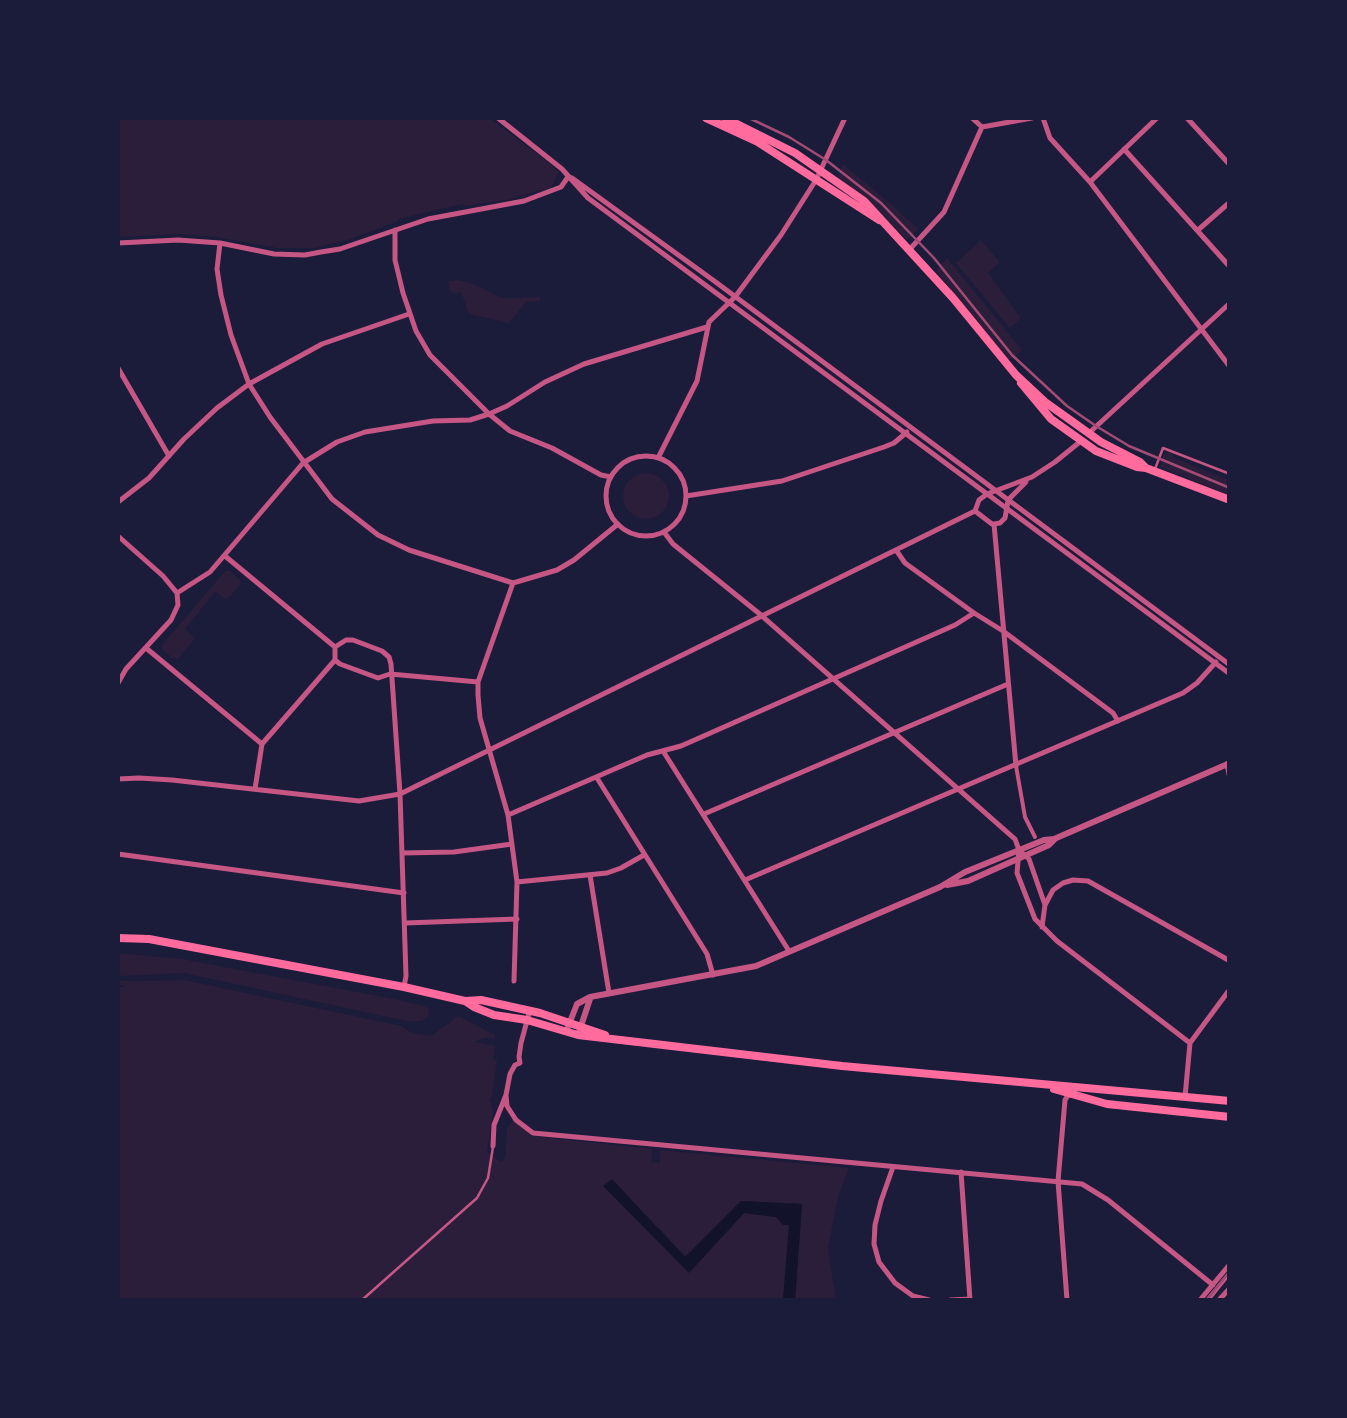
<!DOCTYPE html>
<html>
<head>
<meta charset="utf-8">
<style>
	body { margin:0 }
	#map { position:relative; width:1347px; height:1418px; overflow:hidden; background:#1b1b3a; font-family:"IBM Plex Sans",sans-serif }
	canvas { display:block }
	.frame { position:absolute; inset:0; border:120px solid #1b1b3a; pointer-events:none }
</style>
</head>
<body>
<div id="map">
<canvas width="1347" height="1418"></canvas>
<div class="frame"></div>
</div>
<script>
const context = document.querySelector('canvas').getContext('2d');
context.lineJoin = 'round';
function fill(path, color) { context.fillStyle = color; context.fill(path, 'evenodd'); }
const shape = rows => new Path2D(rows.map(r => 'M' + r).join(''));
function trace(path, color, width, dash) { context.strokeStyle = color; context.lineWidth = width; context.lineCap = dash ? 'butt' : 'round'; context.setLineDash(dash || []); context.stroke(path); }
fill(shape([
	[118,118,489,118,551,164,558,172,557,175,552,187,542,192,541,190,506,200,464,206,463,204,414,215,398,219,398,221,351,239,314,248,277,248,216,237,180,234,118,237],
	[843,164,892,205,918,229,907,240,874,207,838,179],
	[981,240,1000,262,988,273,1021,318,1010,328,956,263],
	[947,258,1022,350,1013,358,1008,360,936,271],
	[457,280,471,283,502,298,540,297,540,301,526,302,509,323,469,314,461,292,455,294,450,291,448,281],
	[1168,452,1173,454,1173,457,1229,480,1229,495,1160,467,1163,455],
	'623 496a23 23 0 1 1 46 0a23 23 0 1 1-46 0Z',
	[225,571,230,571,240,580,240,585,227,600,215,592,185,629,195,638,178,659,172,658,163,650,162,645],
	[118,953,182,959,394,999,424,1006,428,1008,429,1016,422,1021,406,1021,184,973,122,976,118,975],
	[118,980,125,981,184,980,401,1026,412,1033,431,1036,458,1016,495,1035,495,1039,484,1038,475,1042,495,1046,493,1059,497,1060,492,1097,489,1100,491,1102,493,1113,487,1153,502,1162,505,1157,507,1129,513,1119,532,1136,652,1149,651,1162,660,1163,660,1150,849,1168,838,1196,828,1248,836,1300,795,1300,802,1204,741,1201,686,1257,658,1227,660,1242,689,1272,744,1213,776,1217,783,1225,790,1225,783,1300,118,1300,118,987,126,987,118,984]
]), '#2a1e3b');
fill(shape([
	[612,1179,685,1257,741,1201,802,1204,795,1300,783,1300,789,1225,783,1225,776,1217,744,1213,689,1273,603,1186]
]), '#12122b');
trace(shape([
	[1155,469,1163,448,1230,474],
	[362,1300,477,1198,488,1178,493,1147],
	[1209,1300,1230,1274]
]), '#c65784', 2.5);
trace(shape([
	[1016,766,1025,817,1035,837]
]), '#c65784', 4);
trace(shape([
	[498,118,562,169,588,198,1230,674],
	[972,118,982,127],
	[1043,118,1050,138,1090,182,1230,367],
	[1187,118,1230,165],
	[982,127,1032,118],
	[1124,149,1230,267],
	[572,178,717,283,1230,665],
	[1090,182,1157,118],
	[395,230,395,260,403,293,416,331,430,355,489,414,507,406,545,382,584,364,707,327],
	[1198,230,1230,202],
	[118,243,178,240,220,243,274,254,305,255,321,252,340,249,428,219,524,201,561,187,568,177],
	[220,243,217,269,221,295,231,335,249,384,270,417,332,499,378,535,409,550,513,583,557,570,574,560,618,524],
	[910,249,944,212,982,127],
	[118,368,169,456],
	[1089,433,1230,303],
	'606 496a40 40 0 1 1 80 0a40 40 0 1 1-80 0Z',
	[658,458,697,381,709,322,735,297,781,235,816,180,845,118],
	[686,496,782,481,884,447,894,443,907,432],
	[1009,499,1026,482],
	[118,502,149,478,184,439,217,408,249,384,322,344,409,314],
	[975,511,992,524],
	[994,524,1016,766],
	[994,524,1000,523,1005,518,1008,501],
	[664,532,673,544,761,615,1015,839,1019,850,1029,859,1045,905,1042,927],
	[118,536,163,576,177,593],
	[896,550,905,563,974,613,1003,631,1113,713,1118,721],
	[225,556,335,647,335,660,340,664,378,678,390,674,478,682],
	[513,583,478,682,478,695,480,718,508,815,517,882,514,981],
	[177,593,210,572,303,463,337,442,365,432,433,421,470,420,489,414,510,431,552,448,601,475,611,477],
	[335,647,346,640,353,640,382,651,389,657,391,664,400,794,406,976,404,987],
	[146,648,262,744],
	[118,683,126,669,171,620,178,605,177,593],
	[663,751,789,951],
	[1227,764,1230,779],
	[597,778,707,954,713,975],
	[118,779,139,778,172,780,359,801,400,794,975,511,979,500,987,494,1032,477,1055,462,1081,441],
	[255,789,262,744,335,660],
	[704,814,1008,684],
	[508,815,647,755,681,746,955,625,974,613],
	[1019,850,1017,873,1035,919,1057,941,1190,1043],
	[402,853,454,852,512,844],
	[118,854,404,893],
	[590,875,609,993],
	[745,880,1183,693,1197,683,1216,662],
	[517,882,607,873,621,868,644,855],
	[1045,905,1053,890,1063,883,1073,880,1088,881,1230,961],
	[405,923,517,919],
	[506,1095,507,1106,516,1120,533,1133,1082,1184,1108,1200,1213,1285],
	[1185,1097,1190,1043,1230,989],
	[493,1146,494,1125,506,1095,510,1074,515,1065,520,1063,519,1057,521,1043,530,1010],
	[893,1167,881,1201,875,1225,874,1244,879,1262,895,1283,913,1296,929,1300],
	[961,1172,970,1300],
	[950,1300,970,1299],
	[1067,1300,1058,1181,1065,1100,1071,1091],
	[1200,1300,1230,1264],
	[1219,1300,1230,1288]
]), '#c65784', 5);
trace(shape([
	[947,885,968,881,1049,845,1054,840],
	[566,1032,577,1004,590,997,756,966,940,887,965,872,1044,840,1054,839,1230,763],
	[578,1035,590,999]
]), '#c65784', 6);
trace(shape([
	[706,118,756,141,879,220],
	[725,118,795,153,864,201,953,298,1016,375,1045,402,1101,442,1140,462,1146,468],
	[1021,383,1051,419,1096,451,1137,467,1146,468,1230,500],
	[118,938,149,939,404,987,465,1001,474,1007,494,1015,527,1020,578,1035,842,1066,1230,1101],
	[465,1001,481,1000,540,1013,605,1035],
	[1054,1089,1107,1104,1230,1117]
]), '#ff6b9d', 8);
trace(shape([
	[749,118,789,137,826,160,881,203,934,258,1012,355,1067,406,1096,426,1129,446,1230,488],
	[1206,1300,1230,1271]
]), '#a44b75', 2.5);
</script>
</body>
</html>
